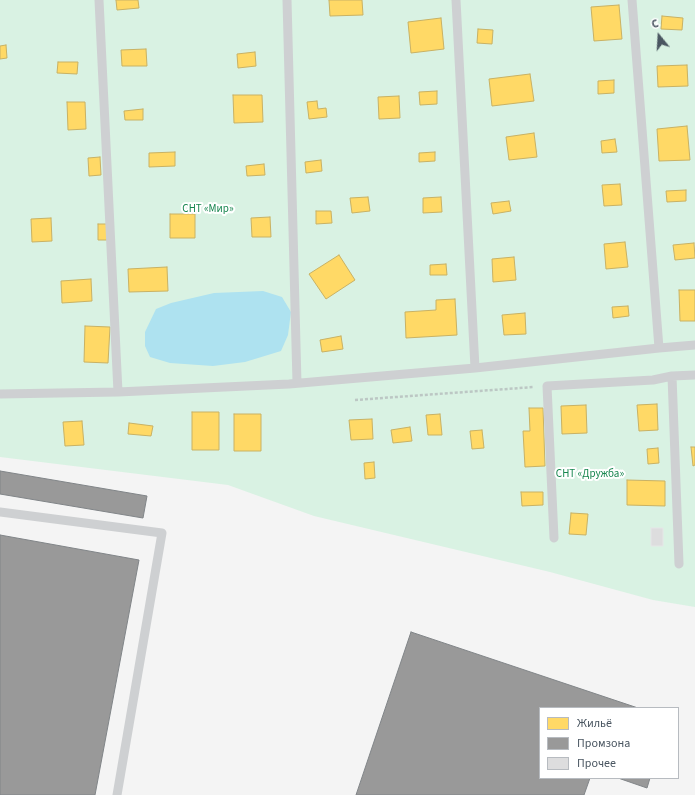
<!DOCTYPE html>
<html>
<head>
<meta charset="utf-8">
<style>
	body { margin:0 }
	#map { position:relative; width:695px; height:795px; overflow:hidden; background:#f4f4f4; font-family:"Source Sans 3",sans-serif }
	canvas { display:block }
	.legend { position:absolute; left:539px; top:707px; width:140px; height:72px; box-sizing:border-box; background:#fff; border:1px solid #b7bbc0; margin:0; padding:5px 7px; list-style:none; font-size:12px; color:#4a5661 }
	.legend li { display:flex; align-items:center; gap:8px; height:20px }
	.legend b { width:20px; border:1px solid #b7bbc0 }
	.north { position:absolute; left:639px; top:16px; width:40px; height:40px; -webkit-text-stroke:3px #fff; paint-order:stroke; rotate:342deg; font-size:11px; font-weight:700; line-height:16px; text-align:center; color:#4a5661 }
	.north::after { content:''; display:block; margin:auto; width:14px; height:18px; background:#4a5661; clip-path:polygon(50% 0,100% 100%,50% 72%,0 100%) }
</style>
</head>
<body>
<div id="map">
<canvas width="695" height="795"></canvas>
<ul class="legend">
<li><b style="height:11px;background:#ffd966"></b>Жильё</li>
<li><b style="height:11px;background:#999"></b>Промзона</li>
<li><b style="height:11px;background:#ddddde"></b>Прочее</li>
</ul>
<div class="north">С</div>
</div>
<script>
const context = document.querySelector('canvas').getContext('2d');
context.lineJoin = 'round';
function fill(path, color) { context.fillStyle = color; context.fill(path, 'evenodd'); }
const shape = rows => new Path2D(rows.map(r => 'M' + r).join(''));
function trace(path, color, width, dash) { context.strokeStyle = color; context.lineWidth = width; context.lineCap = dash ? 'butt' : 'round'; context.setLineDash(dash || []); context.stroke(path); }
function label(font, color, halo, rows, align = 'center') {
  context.font = font + ' "Source Sans 3",sans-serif'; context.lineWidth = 4; context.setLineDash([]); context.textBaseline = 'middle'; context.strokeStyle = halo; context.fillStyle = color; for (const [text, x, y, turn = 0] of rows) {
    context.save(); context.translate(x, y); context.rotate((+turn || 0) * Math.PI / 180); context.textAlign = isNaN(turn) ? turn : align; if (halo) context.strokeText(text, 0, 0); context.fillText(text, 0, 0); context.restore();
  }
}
fill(shape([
	[0,0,695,0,695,607,653,600,550,572,314,516,228,485,0,457]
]), '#d9f2e3');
fill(shape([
	[263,291,282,297,291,312,288,335,281,351,245,362,213,366,170,363,150,357,145,346,145,332,156,309,171,303,214,293]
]), '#aee2f0');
const homes = shape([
	[116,0,138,0,139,8,117,10,116,0],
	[329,0,362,0,363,15,330,16,329,0],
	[619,5,622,39,594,41,591,7,619,5],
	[662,16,683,18,682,30,661,29,662,16],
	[441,18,444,49,411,53,408,22,441,18],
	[478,29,493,30,492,44,477,43,478,29],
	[6,45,7,58,0,59,0,46,6,45],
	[146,49,147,66,122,66,121,50,146,49],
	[255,52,256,66,238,68,237,54,255,52],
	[58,62,78,62,77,74,57,73,58,62],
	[687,65,688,86,658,87,657,66,687,65],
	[530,74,534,101,492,106,489,79,530,74],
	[614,80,614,93,598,94,598,81,614,80],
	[437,91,437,104,420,105,419,92,437,91],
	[233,95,262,95,263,122,234,123,233,95],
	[399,96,400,118,379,119,378,97,399,96],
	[317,101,318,109,326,108,327,117,309,119,307,102,317,101],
	[67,102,85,102,86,129,68,130,67,102],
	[143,109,143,120,125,120,124,111,143,109],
	[687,126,690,160,659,161,657,129,687,126],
	[534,133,537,157,509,160,506,137,534,133],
	[615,139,617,152,602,153,601,141,615,139],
	[175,152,175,166,149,167,149,153,175,152],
	[435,152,435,161,419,162,419,153,435,152],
	[100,157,101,175,89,176,88,158,100,157],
	[321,160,322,171,306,173,305,162,321,160],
	[264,164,265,175,247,176,246,166,264,164],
	[620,184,622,205,604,206,602,185,620,184],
	[686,190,686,201,667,202,666,191,686,190],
	[368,197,370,211,352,213,350,198,368,197],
	[441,197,442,212,423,213,423,198,441,197],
	[509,201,511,211,493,214,491,203,509,201],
	[316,211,331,211,332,223,316,224,316,211],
	[170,214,195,214,195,238,170,238,170,214],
	[270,217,271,237,252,237,251,218,270,217],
	[51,218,52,241,32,242,31,219,51,218],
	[98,224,107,224,107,240,98,240,98,224],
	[625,242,628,267,606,269,604,244,625,242],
	[694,243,695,258,675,260,673,245,694,243],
	[339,255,355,280,326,299,309,274,339,255],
	[514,257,516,280,493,282,492,259,514,257],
	[446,264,447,275,430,275,430,265,446,264],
	[167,267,168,291,129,292,128,269,167,267],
	[91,279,92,301,62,303,61,281,91,279],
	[679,290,695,290,695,321,680,321,679,290],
	[455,299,457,335,406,338,405,312,436,310,436,300,455,299],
	[628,306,629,316,613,318,612,307,628,306],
	[525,313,526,334,504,335,502,315,525,313],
	[85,326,110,327,108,363,84,362,85,326],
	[341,336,343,349,322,352,320,340,341,336],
	[657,404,658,430,639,431,637,405,657,404],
	[586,405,587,433,562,434,561,406,586,405],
	[529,408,543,408,545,466,525,467,523,431,530,431,529,408],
	[192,412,219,412,219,450,192,450,192,412],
	[234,414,261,414,261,451,234,451,234,414],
	[440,414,442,435,428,435,426,415,440,414],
	[372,419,373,439,351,440,349,420,372,419],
	[82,421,84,445,65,446,63,422,82,421],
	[129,423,153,426,151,436,128,434,129,423],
	[410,427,412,441,393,443,391,430,410,427],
	[482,430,484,448,472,449,470,431,482,430],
	[691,447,695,447,695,465,693,466,691,447],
	[658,448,659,463,648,464,647,449,658,448],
	[374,462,375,478,365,479,364,463,374,462],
	[627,480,665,481,665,506,627,505,627,480],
	[521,492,543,492,543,505,522,506,521,492],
	[571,513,588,514,586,535,569,534,571,513]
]);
fill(homes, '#ffd966');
trace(homes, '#c9b264', 1);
const industry = shape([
	[0,471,147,496,143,518,0,494,0,471],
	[0,535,139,560,95,795,0,795,0,535],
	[411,632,638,708,540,708,540,778,590,778,584,795,356,795,411,632],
	[618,778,650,778,647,788,618,778]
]);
fill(industry, '#999');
trace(industry, '#818588', 1);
const building = shape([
	[651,528,663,528,663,546,651,546,651,528]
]);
fill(building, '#ddddde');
trace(building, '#e5e6e7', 1);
trace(shape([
	[355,400,534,387]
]), '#bcc7c4', 2.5, [3, 2]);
trace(shape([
	[99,0,118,392],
	[287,0,297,383],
	[456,0,475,368],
	[632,0,659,348],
	[672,376,679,564],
	[0,394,118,392,289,384,475,368,659,348,695,345],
	[0,512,162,533,117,795],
	[554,538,547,386,653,380,672,376,695,375]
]), '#ced0d2', 9);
label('11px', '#17864f', '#fff', [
	["СНТ «Мир»",208,210],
	["СНТ «Дружба»",590,475]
]);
</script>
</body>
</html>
